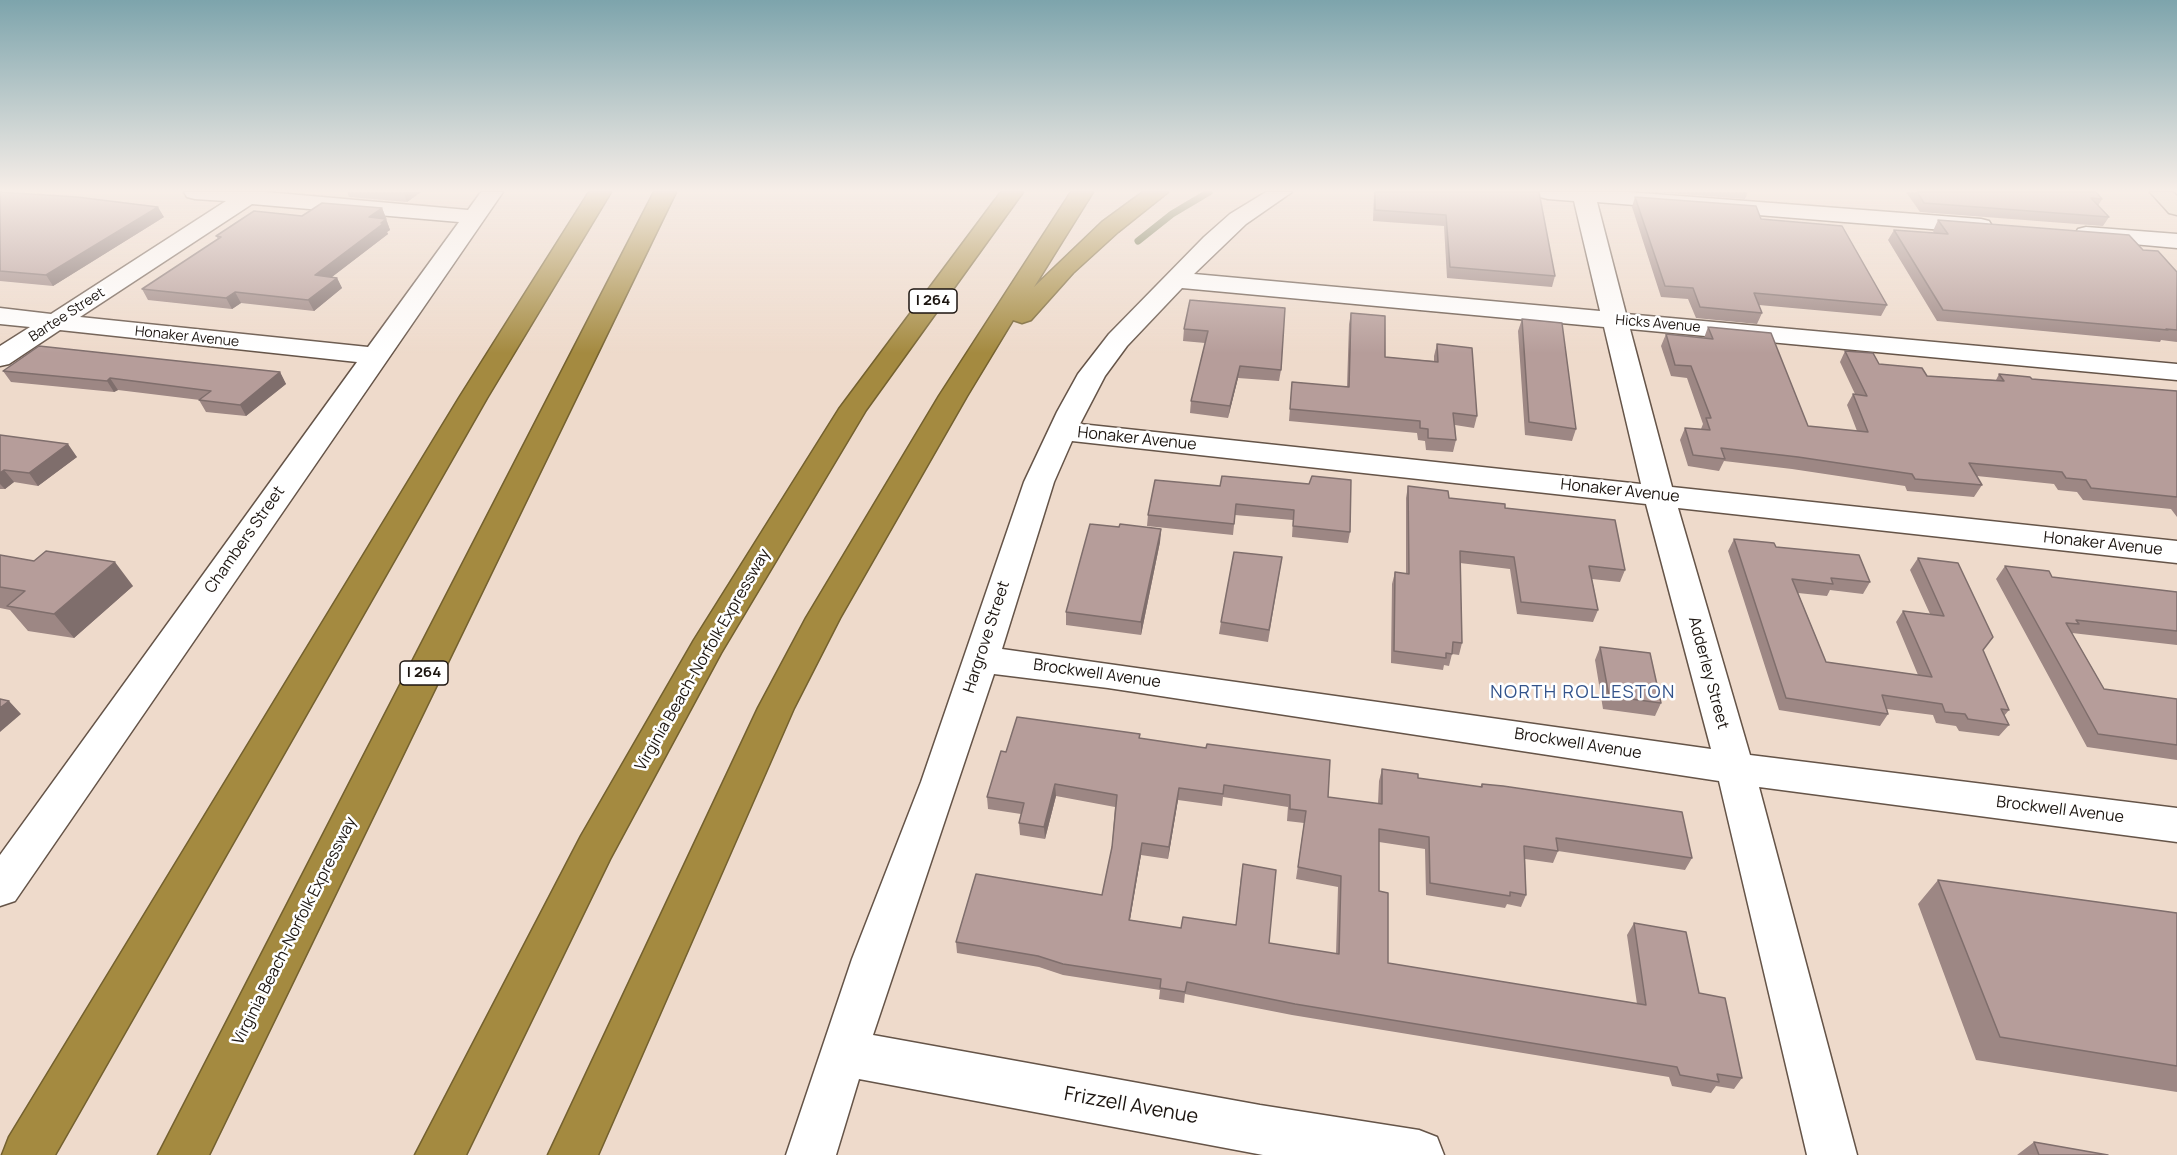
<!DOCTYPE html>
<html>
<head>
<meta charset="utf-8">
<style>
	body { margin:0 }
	canvas { display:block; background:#eedacb }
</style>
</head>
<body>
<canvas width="2177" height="1155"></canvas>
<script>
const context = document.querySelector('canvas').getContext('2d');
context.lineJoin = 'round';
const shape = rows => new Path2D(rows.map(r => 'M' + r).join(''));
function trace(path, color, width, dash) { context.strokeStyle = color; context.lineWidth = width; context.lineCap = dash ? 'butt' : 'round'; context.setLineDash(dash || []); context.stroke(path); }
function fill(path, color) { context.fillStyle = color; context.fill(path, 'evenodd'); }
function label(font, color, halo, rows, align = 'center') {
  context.font = font + ' Manrope,sans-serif'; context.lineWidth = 5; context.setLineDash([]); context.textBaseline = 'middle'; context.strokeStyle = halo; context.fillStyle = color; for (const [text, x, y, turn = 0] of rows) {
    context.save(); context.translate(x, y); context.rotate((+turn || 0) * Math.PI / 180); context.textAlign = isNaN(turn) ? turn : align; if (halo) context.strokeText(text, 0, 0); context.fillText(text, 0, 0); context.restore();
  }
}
trace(shape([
	[1138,241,1172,214,1209,192]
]), '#60683e', 7);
const street = shape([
	[184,192,266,192,468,210,481,192,503,192,15,901,0,906,0,855,357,362,60,330,9,364,0,366,0,346,30,327,0,324,0,308,51,314,226,201,195,199,187,197,184,192],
	[252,204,459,222,368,347,80,317,252,204],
	[1266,192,1292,192,1246,224,1194,274,1600,311,1574,201,1548,199,1540,197,1537,192,1628,192,1981,219,1989,221,1992,226,1989,231,1981,233,1597,202,1626,314,2177,364,2177,380,1630,329,1672,487,2177,541,2177,563,1678,508,1750,755,2177,808,2177,842,1759,787,1857,1155,1807,1155,1719,781,1108,688,994,674,873,1035,1260,1105,1419,1130,1437,1137,1444,1155,1263,1155,859,1079,836,1155,786,1155,852,959,921,782,1024,482,1057,412,1078,374,1109,334,1204,237,1230,214,1266,192],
	[1182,288,1604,327,1641,484,1080,424,1105,376,1127,346,1182,288],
	[1072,441,1646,504,1711,749,1002,649,1054,482,1072,441],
	[2086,227,2177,234,2177,248,2078,239,2075,234,2078,229,2086,227]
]);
const secondary = shape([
	[2150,192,2173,192,2177,196,2177,215,2169,213,2150,192]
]);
const highway = shape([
	[589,192,611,192,487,398,55,1155,2,1155,9,1137,459,398,589,192],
	[654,192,676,192,209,1155,158,1155,654,192],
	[1001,192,1023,192,866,410,721,653,610,859,466,1155,415,1155,581,836,694,640,839,409,1001,192],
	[1071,192,1093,192,1034,287,1102,222,1143,192,1168,192,1118,232,1073,273,1031,320,1022,323,1013,320,967,396,840,618,794,708,598,1155,548,1155,758,708,806,618,939,396,1071,192]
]);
trace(street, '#655448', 3);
trace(secondary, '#655448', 3);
trace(highway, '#74612f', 3);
fill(street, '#fff');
fill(secondary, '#e4dcc6');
fill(highway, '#a48a40');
fill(shape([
	[0,192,164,217,53,286,0,281],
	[347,192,421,192,407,202,349,197],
	[1374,192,1539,192,1555,276,1552,287,1447,278,1444,226,1373,221],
	[1653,192,1748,192,1745,199],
	[1906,192,2096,192,2102,199,2098,206,2109,217,2103,226,1920,212],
	[1635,197,1761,219,1887,305,1881,316,1759,305,1762,313,1757,324,1696,318,1688,299,1661,297,1632,207],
	[382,208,386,218,385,219,386,219,390,230,387,232,388,234,332,277,337,278,342,288,314,311,241,303,232,309,148,300,142,289,218,239,216,236,302,216],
	[1938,220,2143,250,2177,272,2177,342,2161,340,2160,342,1937,321,1888,240,1894,230,1934,233,1933,231],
	[1190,300,1281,370,1279,381,1238,378,1228,418,1190,413,1191,401,1205,343,1183,341,1184,329],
	[1351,313,1385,357,1434,361,1434,356,1437,344,1477,416,1474,428,1455,425,1456,440,1453,452,1426,450,1425,441,1418,440,1417,433,1289,421,1292,382,1347,387,1349,324],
	[1522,319,1576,429,1572,441,1525,435,1518,331],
	[1708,327,1808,426,1857,431,1847,405,1853,394,1855,394,1840,362,1845,351,1879,364,1927,376,1996,380,1999,374,2032,379,2177,391,2177,517,2171,509,2083,500,2077,492,2058,490,2054,484,1977,476,1982,485,1974,497,1907,491,1905,486,1792,469,1724,461,1719,471,1688,466,1680,440,1685,428,1701,429,1703,424,1687,378,1671,376,1661,346,1666,334,1704,338],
	[3,371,280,372,286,384,246,416,206,412,199,400,200,400,118,390,114,392,11,382],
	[0,435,77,457,38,486,14,482,5,489,0,489],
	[1222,476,1350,532,1348,543,1292,537,1293,520,1235,515,1233,535,1147,526,1148,515,1220,486],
	[1408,486,1449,498,1505,508,1625,570,1620,582,1592,579,1598,610,1593,622,1517,614,1510,569,1460,563,1462,643,1459,655,1452,654,1449,666,1444,665,1443,670,1391,663,1392,584,1395,572,1406,574,1406,498],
	[1119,527,1161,529,1160,542,1141,635,1066,625,1066,612],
	[1734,539,1776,547,1870,582,1863,594,1830,590,1827,596,1798,593,1826,662,1918,675,1896,622,1903,611,1930,614,1910,570,1918,558,1983,651,2009,710,2004,716,2009,725,1999,736,1959,731,1956,726,1936,723,1933,715,1887,709,1888,714,1880,726,1779,710,1728,551],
	[0,555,133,586,74,638,28,631,10,610,0,608],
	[1282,557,1268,642,1219,634,1221,622],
	[2005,566,2052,577,2177,592,2177,645,2072,633,2104,689,2177,699,2177,760,2087,747,1996,579],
	[1600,647,1661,703,1655,716,1603,709,1595,660],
	[1140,738,1328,797,1378,804,1379,781,1382,769,1418,778,1480,787,1482,784,1692,858,1685,870,1558,851,1553,863,1525,859,1526,895,1521,907,1507,904,1505,908,1426,895,1425,849,1379,842,1379,891,1388,963,1637,1004,1627,935,1634,923,1699,993,1742,1078,1734,1089,1716,1086,1711,1093,1672,1086,1669,1077,1292,1015,1185,994,1184,1003,1159,999,1160,990,1063,975,1039,967,957,953,956,942,1102,895,1112,847,1115,807,1056,796,1045,839,1020,835,1019,823,1021,814,988,809,987,797],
	[1223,797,1288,807,1287,821,1304,823,1296,879,1338,887,1336,954,1269,943,1241,876,1236,925,1181,928,1130,920,1141,855,1168,859,1178,800,1222,806],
	[1938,880,2177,913,2177,1092,1976,1060,1918,904],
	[2034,1142,2108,1155,2017,1155]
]), '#9d8784');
fill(shape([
	[403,192,421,192,407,202],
	[158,207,164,217,53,286,46,275],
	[382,208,386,218,373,228,369,217],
	[386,219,390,230,387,232,388,234,320,286,315,275],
	[337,278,342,288,314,311,308,300],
	[235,292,241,303,232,309,226,298],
	[1240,366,1238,378,1228,418,1230,406],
	[280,372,286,384,246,416,240,405],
	[110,378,118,390,114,392,107,381],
	[68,444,77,457,38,486,29,473],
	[4,470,14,482,5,489,0,484,0,473],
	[1161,529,1160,542,1141,635,1141,622],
	[115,562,133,586,74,638,54,614],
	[9,701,21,714,0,732,0,708],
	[1055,784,1056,796,1045,839,1044,827],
	[1179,788,1178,800,1168,859,1169,847],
	[1142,843,1141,855,1128,931,1129,920]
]), '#7f6e6c');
const building = shape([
	[0,192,77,197,158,207,46,275,0,271,0,192],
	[1375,192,1539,192,1555,276,1450,267,1446,215,1375,210,1375,192],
	[1917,192,2096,192,2102,199,2091,198,2109,217,1924,203,1917,192],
	[1635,197,1756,206,1761,219,1842,226,1887,305,1754,293,1762,313,1700,307,1693,288,1665,286,1635,197],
	[322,203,382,208,369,217,386,219,381,223,384,223,315,275,337,278,308,300,235,292,226,298,142,289,221,237,216,236,254,211,302,216,322,203],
	[1938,220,2129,235,2143,250,2158,251,2177,272,2177,330,2166,329,2168,330,1943,310,1894,230,1948,234,1938,220],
	[1190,300,1285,308,1281,370,1240,366,1230,406,1191,401,1208,331,1184,329,1190,300],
	[1351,313,1385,316,1385,357,1438,362,1437,344,1472,348,1477,416,1453,413,1456,440,1428,438,1428,429,1420,428,1420,421,1290,409,1292,382,1349,387,1351,313],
	[1522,319,1562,323,1576,429,1529,422,1522,319],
	[1708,327,1771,333,1808,426,1868,432,1853,394,1867,396,1845,351,1873,353,1879,364,1922,368,1927,376,2004,381,1999,374,2030,377,2032,379,2177,391,2177,497,2091,488,2086,480,2066,478,2062,472,1969,463,1982,485,1915,479,1912,474,1798,457,1721,448,1725,459,1693,455,1685,428,1710,430,1706,418,1711,418,1691,366,1675,365,1666,334,1713,339,1708,327],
	[39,346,280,372,240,405,199,400,211,391,110,378,107,381,3,371,39,346],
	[0,435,68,444,29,473,4,470,0,473,0,435],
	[1222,476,1309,484,1312,476,1351,480,1350,532,1293,526,1294,510,1236,504,1234,524,1148,515,1155,480,1220,486,1222,476],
	[1408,486,1448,491,1449,498,1505,504,1505,508,1615,520,1625,570,1589,566,1598,610,1521,602,1514,557,1460,551,1462,643,1453,642,1452,654,1446,653,1446,658,1394,651,1395,572,1409,574,1408,486],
	[1090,524,1119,527,1120,524,1161,529,1141,622,1066,612,1090,524],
	[1734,539,1774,543,1776,547,1859,555,1870,582,1831,578,1833,584,1792,579,1826,662,1932,677,1903,611,1944,616,1918,558,1958,563,1993,637,1983,650,2009,710,2001,709,2009,725,1968,719,1965,714,1945,712,1942,704,1882,695,1888,714,1786,698,1734,539],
	[46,551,115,562,54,614,7,606,25,591,0,587,0,555,34,561,46,551],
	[1234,552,1282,557,1269,630,1221,622,1234,552],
	[2005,566,2049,571,2052,577,2177,592,2177,631,2076,620,2079,624,2066,623,2104,689,2177,699,2177,745,2098,734,2005,566],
	[1600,647,1650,653,1661,703,1609,696,1600,647],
	[0,699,9,701,0,708,0,699],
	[1017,717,1140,734,1139,738,1206,748,1207,744,1330,760,1328,797,1382,804,1382,769,1418,774,1418,778,1482,787,1482,784,1503,786,1682,812,1692,858,1556,838,1558,851,1524,846,1526,895,1510,892,1510,896,1430,883,1429,837,1379,829,1379,891,1388,893,1388,963,1646,1005,1634,923,1686,932,1699,993,1725,998,1742,1078,1717,1074,1719,1082,1680,1075,1677,1067,1295,1004,1187,982,1185,992,1160,988,1161,979,1063,964,1038,956,956,942,976,874,1102,895,1112,847,1117,795,1055,784,1044,827,1019,823,1024,803,987,797,1001,751,1006,752,1017,717],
	[1224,785,1290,795,1290,809,1306,811,1298,867,1341,876,1339,954,1269,943,1276,870,1243,864,1236,925,1183,917,1181,928,1129,920,1142,843,1169,847,1179,788,1223,794,1224,785],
	[1938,880,2177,913,2177,1066,2000,1037,1938,880],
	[2034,1142,2108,1155,2039,1155,2034,1142]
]);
fill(building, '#b69d9a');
trace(building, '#7f6e6c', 1.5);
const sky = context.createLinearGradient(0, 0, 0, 353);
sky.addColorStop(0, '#7da4ac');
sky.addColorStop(0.54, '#f7eee8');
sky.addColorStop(1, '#f7eee800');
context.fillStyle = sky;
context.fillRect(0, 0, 2177, 353);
label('14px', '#1c1510', '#fff', [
	["Bartee Street",67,315,-33],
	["Hicks Avenue",1658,324,5],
	["Honaker Avenue",187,337,6]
]);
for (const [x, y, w] of [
	[933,301,48],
	[424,673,48]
]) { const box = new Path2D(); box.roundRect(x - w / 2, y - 12, w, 24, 4.5); context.fillStyle = '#fff'; context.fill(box); trace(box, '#1c1510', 1.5); }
label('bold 15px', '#1c1510', null, [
	["I 264",933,301],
	["I 264",424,673]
]);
label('16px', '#1c1510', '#fff', [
	["Honaker Avenue",1137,439,6],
	["Honaker Avenue",1620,491,6],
	["Chambers Street",245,540,-55],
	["Honaker Avenue",2103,544,6],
	["Hargrove Street",987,637,-72],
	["Virginia Beach-Norfolk Expressway",703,660,-60],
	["Adderley Street",1708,673,75],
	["Brockwell Avenue",1097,674,8],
	["Brockwell Avenue",1578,744,9],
	["Brockwell Avenue",2060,810,7],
	["Virginia Beach-Norfolk Expressway",295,931,-63]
]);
context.letterSpacing = '1.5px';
label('18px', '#33538b', '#fff', [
	["NORTH ROLLESTON",1583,693]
]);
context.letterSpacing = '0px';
label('20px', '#1c1510', '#fff', [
	["Frizzell Avenue",1131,1106,10]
]);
</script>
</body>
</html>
